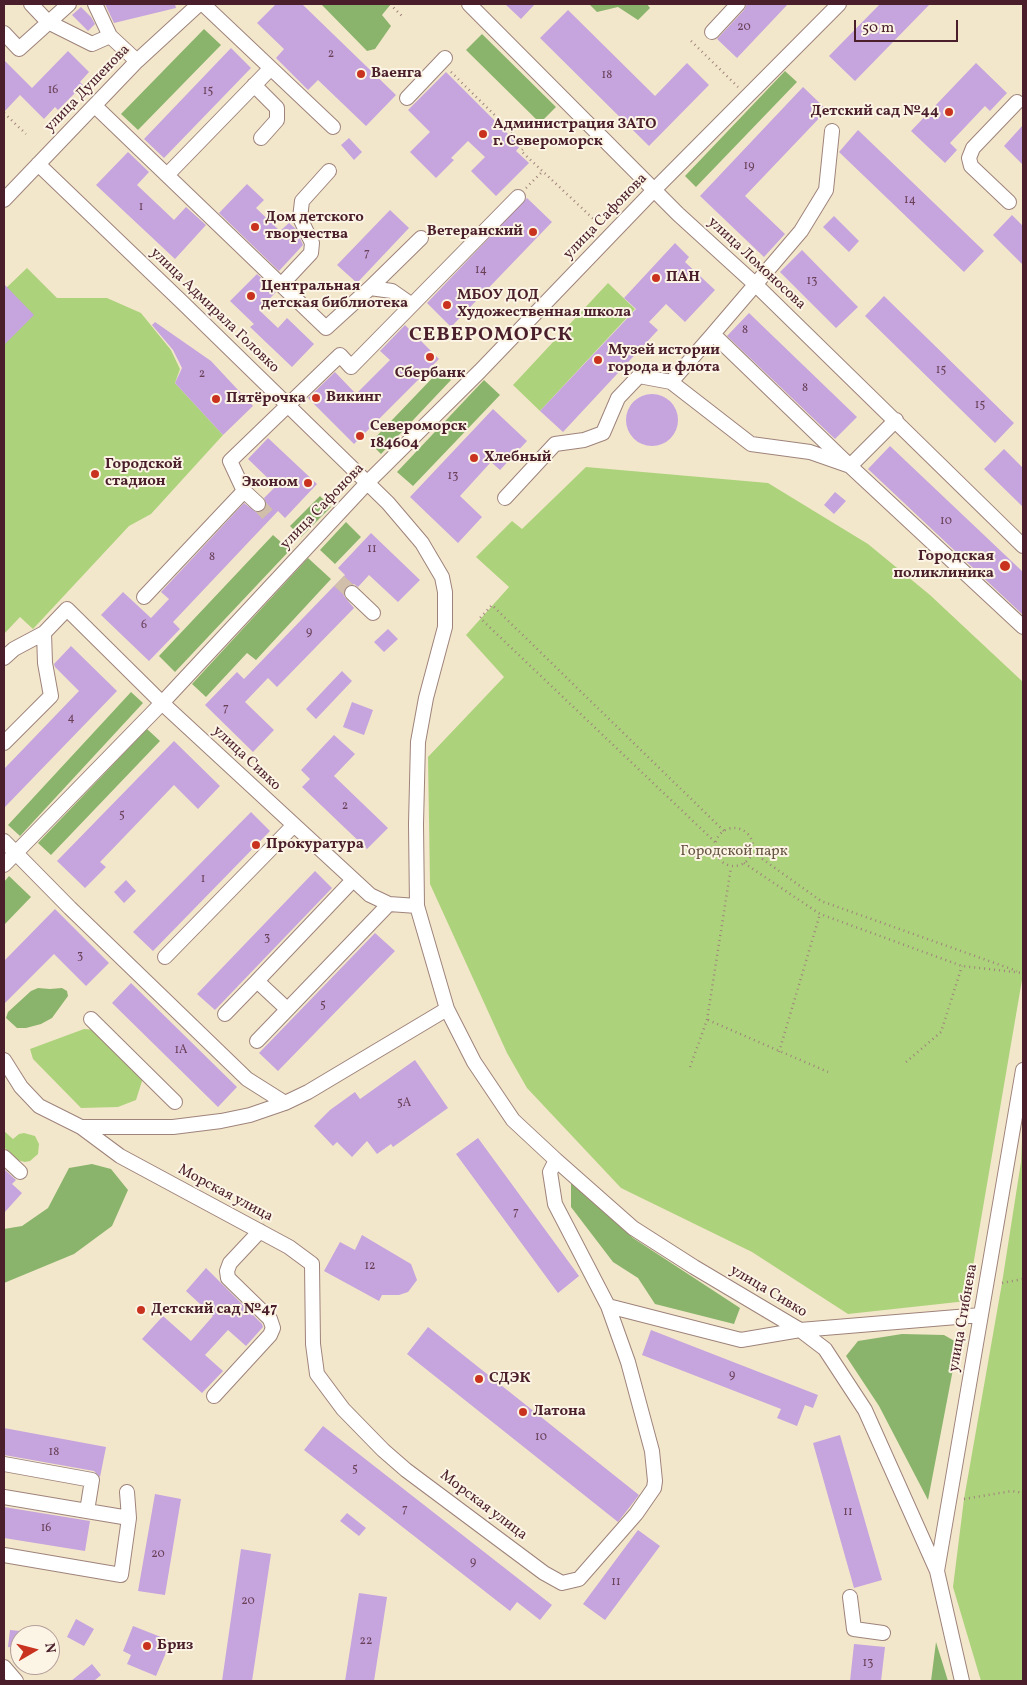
<!DOCTYPE html>
<html>
<head>
<meta charset="utf-8">
<style>
	body { margin:0 }
	#map { position:relative; width:1027px; height:1685px; overflow:hidden; background:#f3e7cb; font-family:Vollkorn,serif }
	canvas { display:block }
	.frame { position:absolute; inset:0; border:5px solid #4a1f2b; pointer-events:none }
	.north { position:absolute; left:10px; top:1625px; width:50px; height:50px; box-sizing:border-box; background:#fcf5e5; border:1px solid #b59f9b; border-radius:50%; rotate:82deg; font-size:14px; font-weight:700; line-height:20px; text-align:center; color:#4a1f2b }
	.north::after { content:''; display:block; margin:auto; width:18px; height:22px; background:#c8321e; clip-path:polygon(50% 0,100% 100%,50% 72%,0 100%) }
	.scale { position:absolute; left:854px; top:20px; width:104px; height:22px; box-sizing:border-box; border:2px solid #4a1f2b; border-top:0; padding-left:6px; font-size:15px; line-height:18px; white-space:nowrap; color:#4a1f2b; -webkit-text-stroke:4px #fcf5e5; paint-order:stroke }
</style>
</head>
<body>
<div id="map">
<canvas width="1027" height="1685"></canvas>
<div class="frame"></div>
<div class="north">N</div>
<div class="scale">50 m</div>
</div>
<script>
const context = document.querySelector('canvas').getContext('2d');
context.lineJoin = 'round';
function fill(path, color) { context.fillStyle = color; context.fill(path, 'evenodd'); }
const shape = rows => new Path2D(rows.map(r => 'M' + r).join(''));
function trace(path, color, width, dash) { context.strokeStyle = color; context.lineWidth = width; context.lineCap = dash ? 'butt' : 'round'; context.setLineDash(dash || []); context.stroke(path); }
function label(font, color, halo, rows, align = 'center') {
  context.font = font + ' Vollkorn,serif'; context.lineWidth = 4; context.setLineDash([]); context.textBaseline = 'middle'; context.strokeStyle = halo; context.fillStyle = color; for (const [text, x, y, turn = 0] of rows) {
    context.save(); context.translate(x, y); context.rotate((+turn || 0) * Math.PI / 180); context.textAlign = isNaN(turn) ? turn : align; if (halo) context.strokeText(text, 0, 0); context.fillText(text, 0, 0); context.restore();
  }
}
fill(shape([
	[27,268,57,298,107,298,141,313,171,350,180,369,175,383,223,435,151,514,129,526,33,629,20,617,4,634,4,290],
	[608,283,635,309,540,411,513,385],
	[586,467,768,483,868,544,930,595,1023,682,1023,974,967,1301,848,1314,752,1252,621,1188,527,1088,507,1053,430,884,428,757,504,677,466,635,509,587,476,557,512,521,522,529],
	[84,1029,98,1030,143,1078,136,1100,118,1107,81,1108,33,1059,30,1049],
	[1023,1117,1023,1681,981,1681,953,1587,964,1499,1002,1283,1021,1162],
	[4,1131,13,1139,19,1134,24,1133,35,1136,39,1144,38,1154,30,1161,25,1162,17,1160,4,1147]
]), '#add27c');
fill(shape([
	[321,4,391,4,382,15,391,26,375,49,367,51],
	[589,4,647,4,650,8,638,20,618,7,597,12],
	[204,29,221,45,138,130,121,114],
	[482,34,556,107,540,123,466,50],
	[785,71,797,82,696,187,685,176],
	[440,370,451,380,381,454,370,443],
	[484,380,500,395,413,486,397,472],
	[320,496,331,507,301,537,290,526],
	[346,522,361,537,335,564,320,550],
	[273,535,290,550,175,672,159,656],
	[308,558,331,579,256,660,247,653,206,697,192,684],
	[131,692,143,703,20,836,8,825],
	[147,729,160,741,51,855,38,843],
	[9,876,31,897,4,925,4,882],
	[38,988,50,989,62,988,67,991,68,996,52,1018,41,1024,26,1028,17,1028,6,1018,8,1012,31,991],
	[92,1164,111,1169,128,1190,112,1226,74,1254,4,1283,4,1229,22,1226,48,1208,69,1168],
	[571,1181,633,1238,740,1308,734,1324,655,1304,638,1278,613,1262,571,1207],
	[902,1334,944,1335,958,1343,928,1500,879,1406,846,1356,858,1341],
	[936,1642,948,1681,931,1681]
]), '#8ab46c');
fill(shape([
	[105,4,175,4,176,8,114,23],
	[276,4,302,4,396,95,366,126,318,80,308,90,276,58,284,49,257,23],
	[505,4,535,4,521,19],
	[747,4,788,4,737,58,717,39,744,10],
	[880,4,930,4,855,81,829,56],
	[81,7,91,17,95,24,88,31,72,15],
	[568,10,655,96,687,63,709,85,649,146,540,38],
	[231,48,251,68,164,158,144,139],
	[68,51,89,72,80,82,83,85,58,110,55,107,44,119,20,95,4,112,4,60,32,88],
	[976,63,1007,93,990,111,985,106,950,143,957,150,945,163,911,131],
	[446,72,520,146,516,151,529,163,496,196,471,171,485,157,468,141,451,158,454,160,436,178,410,152,430,132,408,110],
	[803,87,827,110,745,196,785,234,764,257,700,196],
	[1023,125,1023,165,1004,146],
	[858,130,984,251,964,272,839,152],
	[349,138,362,152,354,160,341,145],
	[128,152,149,172,137,185,174,220,186,207,206,225,175,259,96,185],
	[247,184,264,200,256,208,280,231,289,223,296,229,303,245,279,271,219,213],
	[527,198,552,222,451,327,427,303],
	[390,210,409,228,357,283,337,265],
	[1012,215,1023,226,1023,265,993,235],
	[834,216,859,241,849,252,823,227],
	[675,243,689,257,685,262,715,290,685,322,666,304,649,322,658,330,563,432,540,411,636,309,624,298],
	[802,250,858,307,836,328,780,272],
	[257,274,276,292,259,310,278,328,287,318,314,344,292,367,250,327,254,324,230,301],
	[4,284,34,315,4,345],
	[884,296,1014,423,995,443,865,316],
	[749,313,857,417,835,439,727,336],
	[155,322,211,361,253,406,223,435,175,383,182,368,173,350,152,325],
	[405,325,439,359,354,444,308,398,335,372,356,394,390,360,380,351],
	'626 420a26 26 0 1 1 52 0a26 26 0 1 1-52 0Z',
	[493,409,527,441,500,470,491,462,460,496,482,517,458,543,410,497],
	[268,438,317,484,285,518,278,511,173,622,180,629,149,661,101,615,123,592,151,618,169,599,161,592,244,503,256,512,264,510,267,505,264,498,276,486,248,459],
	[890,446,1023,572,1023,615,868,469],
	[1004,449,1023,468,1023,507,984,469],
	[835,492,846,501,834,514,824,505],
	[371,533,420,580,398,602,369,575,358,587,354,584,346,587,343,591,344,596,354,608,277,687,268,678,245,702,274,730,253,752,205,705,237,672,244,679,333,587,345,575,338,568],
	[388,629,398,639,384,652,374,642],
	[71,646,117,691,4,808,4,769,79,691,55,667,54,664],
	[342,671,352,681,316,719,306,709],
	[352,702,373,710,364,735,343,727],
	[334,735,355,754,334,776,388,828,367,849,302,787,310,779,301,770],
	[174,741,220,786,198,809,174,785,100,862,106,867,85,888,57,861],
	[251,812,270,831,153,951,133,932],
	[315,871,332,888,215,1010,197,994],
	[126,880,136,891,124,903,114,892],
	[55,909,109,963,86,986,54,954,4,1004,4,961],
	[375,933,395,951,278,1071,259,1053],
	[131,983,237,1087,218,1107,112,1003],
	[415,1060,448,1108,393,1147,391,1144,377,1154,367,1141,352,1157,337,1142,333,1146,314,1126,330,1110,355,1092,360,1099],
	[478,1138,579,1276,558,1293,456,1154],
	[4,1169,16,1180,12,1184,22,1193,4,1213],
	[362,1235,411,1264,417,1280,408,1292,399,1295,382,1295,379,1301,324,1271,340,1242,355,1250],
	[206,1268,262,1324,263,1327,246,1346,228,1330,205,1355,223,1371,202,1393,142,1339,163,1316,191,1341,213,1316,186,1291],
	[428,1327,639,1495,618,1522,407,1354],
	[651,1330,818,1395,813,1408,805,1405,797,1426,777,1418,781,1409,642,1355],
	[323,1426,552,1605,540,1620,517,1602,510,1611,304,1450],
	[4,1428,106,1447,100,1477,94,1471,4,1455],
	[840,1435,882,1580,854,1588,813,1443],
	[155,1494,181,1499,165,1595,138,1591],
	[4,1507,90,1521,85,1551,4,1538],
	[347,1513,366,1528,359,1536,340,1521],
	[638,1530,660,1546,605,1620,583,1604],
	[241,1549,271,1554,261,1621,252,1681,222,1681],
	[359,1593,387,1597,374,1681,345,1681],
	[76,1619,94,1629,84,1646,67,1637],
	[133,1626,171,1641,156,1676,127,1664,131,1655,123,1651],
	[10,1630,20,1631,20,1648,8,1647],
	[854,1644,885,1647,881,1681,850,1681],
	[92,1664,101,1675,94,1681,71,1681]
]), '#c6a4de');
trace(shape([
	[258,504,271,518],
	[339,581,352,593]
]), '#d1bfab', 14, [14, 7]);
const minor = shape([
	[31,4,48,22,92,44,110,36],
	[95,4,110,36,137,61],
	[203,4,333,127],
	[469,4,678,214,756,285,1023,546],
	[712,32,738,4],
	[4,33,19,49,69,4],
	[254,85,277,108,277,120,261,138],
	[407,98,445,58],
	[95,106,326,328,370,288,392,291,412,305],
	[832,131,826,190,801,231,713,334,850,466,1023,627],
	[38,164,185,305,388,503,422,543,442,577,445,592,445,627,426,698,418,742,416,824,417,906,447,1009,474,1062,513,1120,556,1160,633,1228,694,1267,800,1330,825,1349,865,1410,937,1571,962,1681],
	[167,175,270,69],
	[4,200,137,61,199,4],
	[1009,202,971,166,969,158,973,148,1017,102],
	[281,285,311,253,312,243,300,218,302,201,329,171],
	[370,288,421,238],
	[671,382,751,444,810,452,850,466,896,420],
	[244,491,258,504],
	[505,498,555,444,584,440,603,433,618,398,639,376,671,382,713,334],
	[352,593,373,613],
	[144,597,244,491,230,461,340,355,351,367,518,197],
	[4,658,14,649,44,633,67,609,162,703,370,895,389,904,417,906],
	[4,743,51,696,45,663,44,633],
	[4,841,70,908,247,1079,285,1103,308,1092,447,1009],
	[4,865,162,703,367,483,480,371,654,190,839,4],
	[165,957,294,825],
	[287,1009,257,981,353,880],
	[225,1014,257,981],
	[91,1019,175,1102],
	[257,1041,389,904],
	[4,1060,21,1087,39,1106,81,1127,173,1127,221,1121,250,1115,285,1103],
	[81,1127,120,1156,289,1247,312,1264,313,1344,317,1374,343,1409,383,1450,406,1470,544,1573,562,1583,579,1579,636,1514,654,1488,655,1481,652,1451,628,1362,608,1306,555,1204,550,1172,556,1160],
	[4,1157,20,1172],
	[608,1306,741,1340,800,1330,981,1315],
	[214,1396,270,1335,273,1328,270,1319,228,1278,227,1271,230,1263,260,1231],
	[4,1464,92,1480,87,1511,129,1518,121,1575,4,1555],
	[127,1492,129,1518],
	[4,1497,87,1511],
	[937,1571,1023,1070],
	[850,1597,854,1629,883,1633],
	[4,1667,16,1681]
]);
trace(minor, '#9e837b', 16);
trace(shape([
	[390,4,402,16],
	[691,41,738,87],
	[451,72,526,146,521,151,601,226],
	[4,113,26,134],
	[526,188,543,171],
	'715 847a19 19 0 1 1 38 0a19 19 0 1 1-38 0Z',
	[715,842,480,618,492,605,724,831],
	[754,853,821,901,1017,971],
	[744,863,820,914,962,966,1023,973],
	[708,1020,828,1072],
	[779,1052,820,914],
	[906,1062,941,1032,962,966],
	[690,1067,707,1020,731,867],
	[1002,1283,1023,1279],
	[964,1499,1012,1491,1023,1493]
]), '#9e837b', 2.5, [1, 4]);
trace(minor, '#fff', 14);
for (const [x, y, r, color] of [
	[361,74,5,"#c8321e"],
	[949,112,5,"#c8321e"],
	[483,134,5,"#c8321e"],
	[255,227,5,"#c8321e"],
	[533,232,5,"#c8321e"],
	[656,278,5,"#c8321e"],
	[251,296,5,"#c8321e"],
	[447,305,5,"#c8321e"],
	[430,357,5,"#c8321e"],
	[598,360,5,"#c8321e"],
	[316,398,5,"#c8321e"],
	[216,399,5,"#c8321e"],
	[360,436,5,"#c8321e"],
	[474,458,5,"#c8321e"],
	[95,474,5,"#c8321e"],
	[308,483,5,"#c8321e"],
	[1005,566,6,"#c8321e"],
	[256,845,5,"#c8321e"],
	[141,1310,5,"#c8321e"],
	[479,1379,5,"#c8321e"],
	[523,1412,5,"#c8321e"],
	[147,1646,5,"#c8321e"]
]) { const dot = new Path2D(); dot.arc(x, y, r, 0, 2 * Math.PI); context.fillStyle = color; context.fill(dot); trace(dot, '#fcf5e5', 2); }
label('12px', '#694058', null, [
	["20",744,28],
	["2",331,55],
	["18",607,76],
	["16",53,91],
	["15",208,92],
	["19",749,167],
	["14",910,201],
	["1",141,208],
	["7",367,254],
	["14",481,271],
	["13",812,282],
	["8",745,331],
	["15",941,371],
	["2",202,375],
	["8",805,389],
	["15",980,406],
	["13",453,477],
	["10",946,522],
	["11",372,550],
	["8",212,558],
	["6",144,626],
	["9",309,633],
	["7",226,709],
	["4",71,719],
	["2",345,807],
	["5",122,816],
	["1",203,880],
	["3",267,939],
	["3",80,957],
	["5",323,1006],
	["1А",181,1051],
	["5А",404,1104],
	["7",516,1213],
	["12",370,1267],
	["9",732,1376],
	["10",541,1438],
	["18",54,1453],
	["5",355,1470],
	["7",405,1510],
	["11",848,1513],
	["16",46,1529],
	["20",158,1555],
	["9",473,1563],
	["11",616,1583],
	["20",248,1602],
	["22",366,1642],
	["13",868,1664]
]);
label('bold 15px', '#4a1f2b', '#fcf5e5', [
	["Ваенга",371,74],
	["Детский сад №44",939,112,"right"],
	["Администрация ЗАТО",493,125],
	["г. Североморск",493,142],
	["Дом детского",265,218],
	["творчества",265,235],
	["Ветеранский",523,232,"right"],
	["ПАН",666,278],
	["Центральная",261,287],
	["детская библиотека",261,304],
	["МБОУ ДОД",457,296],
	["Художественная школа",457,313],
	["Музей истории",608,351],
	["города и флота",608,368],
	["Сбербанк",430,374,"center"],
	["Викинг",326,398],
	["Пятёрочка",226,399],
	["Североморск",370,427],
	["184604",370,444],
	["Хлебный",484,458],
	["Городской",105,465],
	["стадион",105,482],
	["Эконом",298,483,"right"],
	["Городская",994,557,"right"],
	["поликлиника",994,574,"right"],
	["Прокуратура",266,845],
	["Детский сад №47",151,1310],
	["СДЭК",489,1379],
	["Латона",533,1412],
	["Бриз",157,1646]
], 'left');
label('15px', '#4a1f2b', '#fcf5e5', [
	["улица Душенова",88,89,-46],
	["улица Сафонова",606,217,-46],
	["улица Ломоносова",756,264,43],
	["улица Адмирала Головко",214,311,44],
	["улица Сафонова",323,507,-46],
	["улица Сивко",246,759,43],
	["Морская улица",225,1194,28],
	["улица Сивко",768,1292,31],
	["улица Сгибнева",964,1318,-80],
	["Морская улица",483,1506,37]
]);
label('15px', '#685543', '#fcf5e5', [
	["Городской парк",734,852]
]);
context.letterSpacing = '1px';
label('bold 20px', '#4a1f2b', '#fcf5e5', [
	["СЕВЕРОМОРСК",491,336]
]);
context.letterSpacing = '0px';
</script>
</body>
</html>
